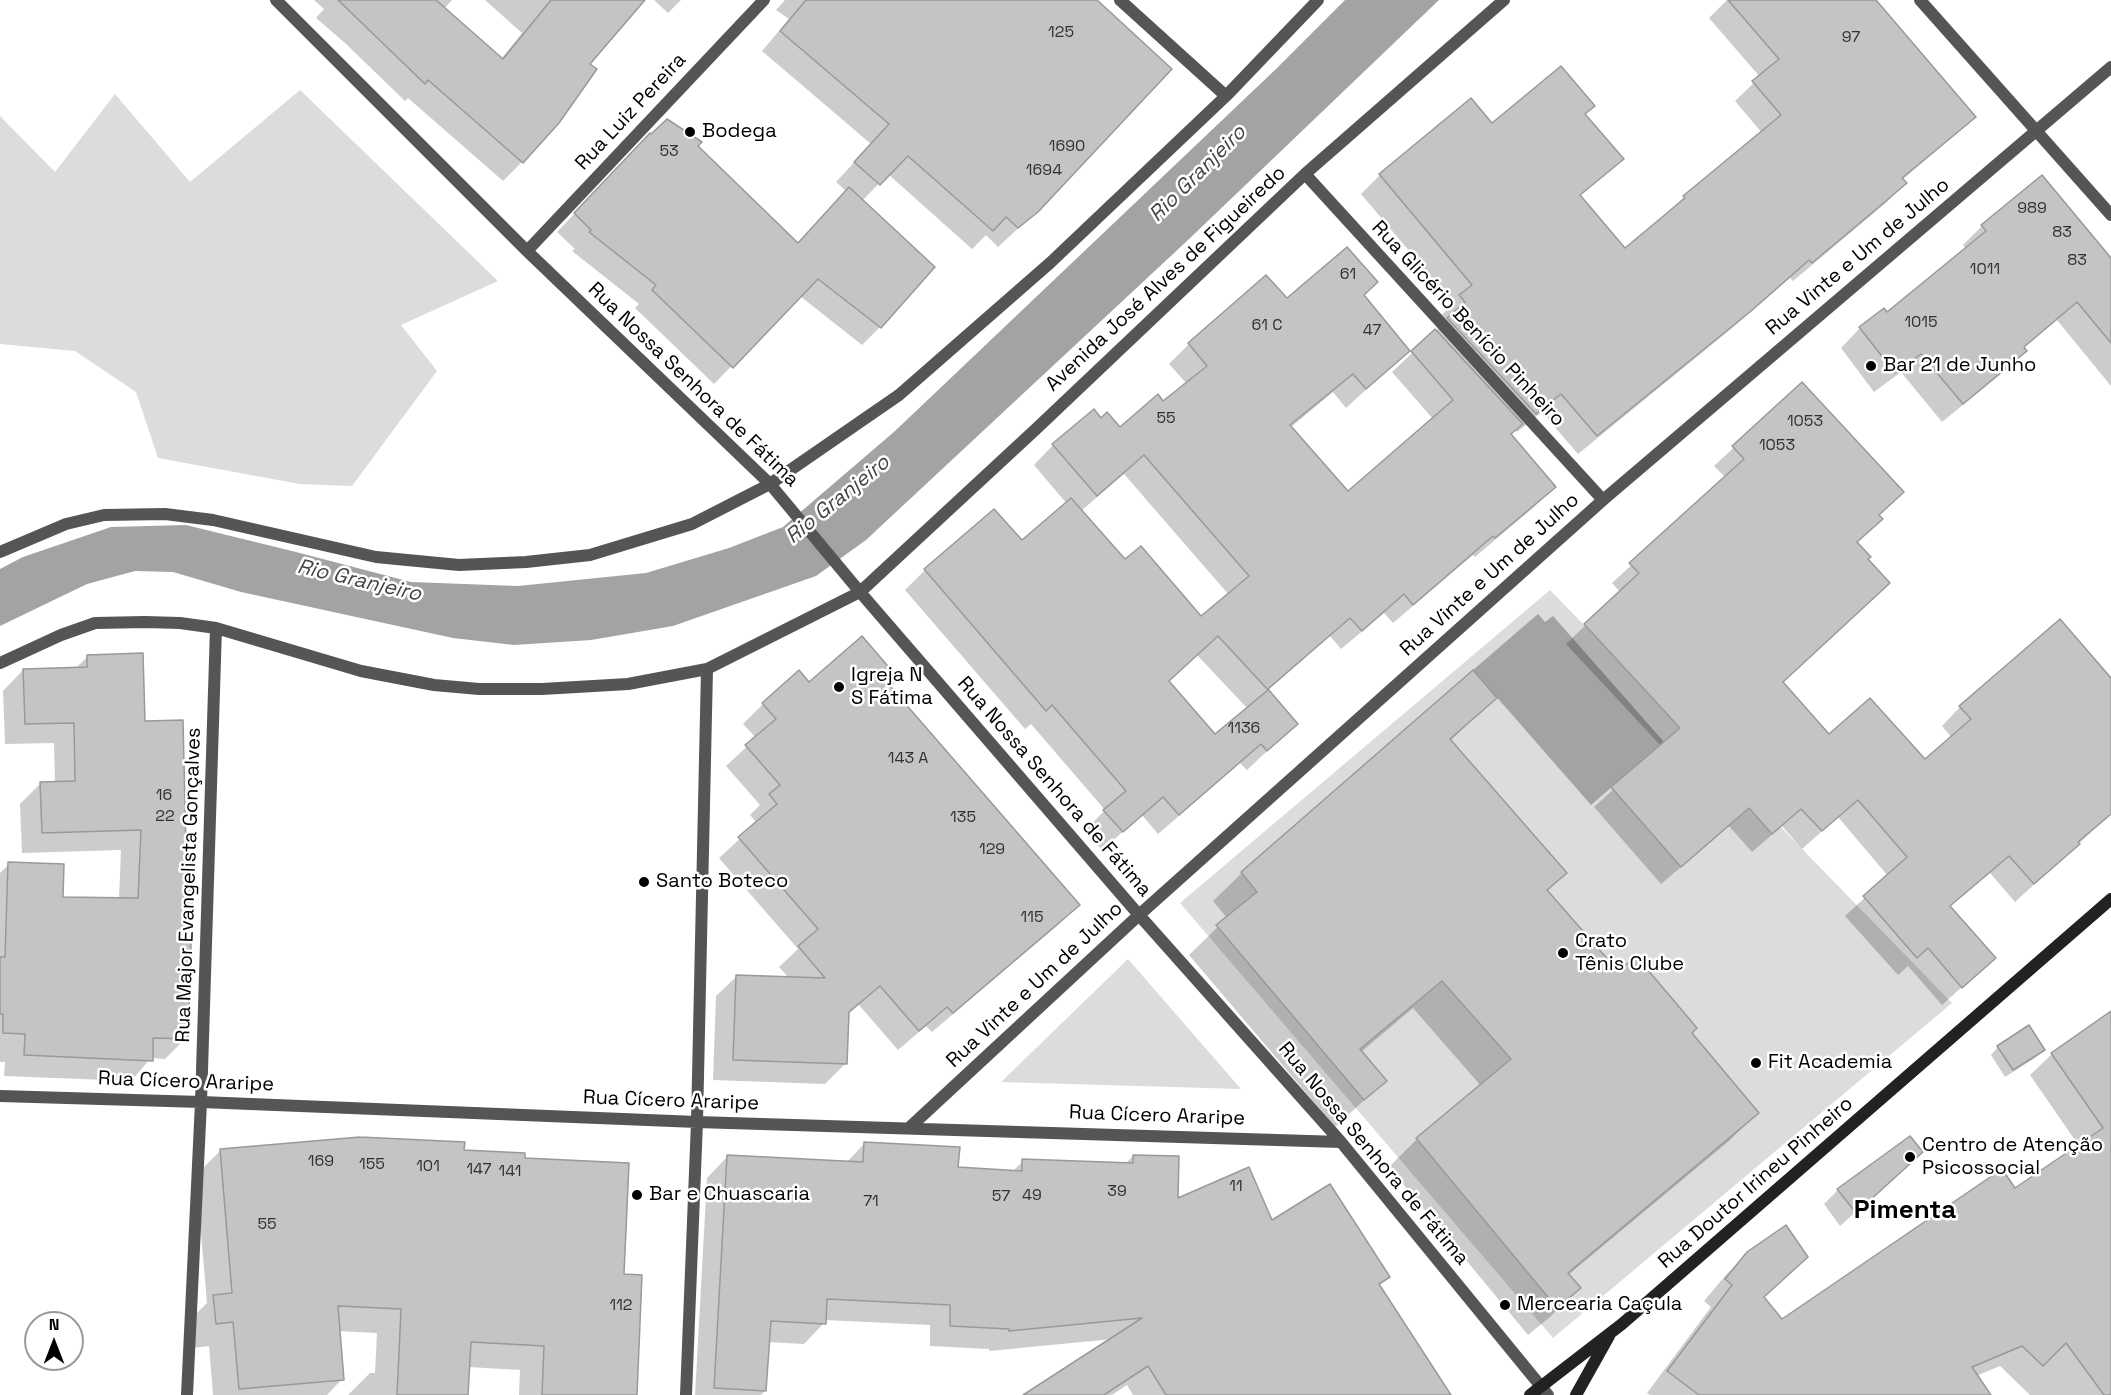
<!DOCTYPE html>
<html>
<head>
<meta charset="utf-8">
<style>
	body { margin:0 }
	#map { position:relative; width:2111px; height:1395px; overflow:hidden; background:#fff; font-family:"Space Grotesk",sans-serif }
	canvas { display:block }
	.north { position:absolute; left:24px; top:1311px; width:60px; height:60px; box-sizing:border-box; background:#fff; border:2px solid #999; border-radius:50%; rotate:0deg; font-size:16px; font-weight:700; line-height:24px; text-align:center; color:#000 }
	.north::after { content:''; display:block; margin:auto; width:21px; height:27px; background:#000; clip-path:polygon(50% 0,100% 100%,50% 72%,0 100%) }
</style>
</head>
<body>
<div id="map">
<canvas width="2111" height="1395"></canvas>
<div class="north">N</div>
</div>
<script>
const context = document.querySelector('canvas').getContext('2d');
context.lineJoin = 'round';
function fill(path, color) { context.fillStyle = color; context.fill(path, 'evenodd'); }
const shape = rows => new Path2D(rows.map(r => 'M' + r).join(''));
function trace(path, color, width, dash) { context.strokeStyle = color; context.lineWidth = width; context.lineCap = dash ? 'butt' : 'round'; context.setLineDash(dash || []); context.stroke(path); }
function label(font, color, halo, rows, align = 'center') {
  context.font = font + ' "Space Grotesk",sans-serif'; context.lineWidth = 5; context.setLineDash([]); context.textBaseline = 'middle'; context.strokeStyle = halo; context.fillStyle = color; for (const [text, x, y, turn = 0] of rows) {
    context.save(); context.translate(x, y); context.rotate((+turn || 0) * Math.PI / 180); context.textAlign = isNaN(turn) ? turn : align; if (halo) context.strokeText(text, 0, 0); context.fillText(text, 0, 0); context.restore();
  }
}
fill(shape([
	[300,90,498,281,401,325,437,371,352,486,300,484,158,458,136,392,75,351,0,344,0,116,55,172,115,94,190,182],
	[1550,590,1952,1003,1553,1338,1180,903],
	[1128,959,1241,1089,1001,1082]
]), '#dcdcdc');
fill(shape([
	[1345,0,1439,0,1188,240,866,540,816,576,673,626,591,640,514,645,453,638,241,592,173,572,135,571,87,584,0,626,0,569,23,557,111,527,186,525,296,552,411,582,518,586,646,573,729,548,783,527,895,431,1276,69],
	[1538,614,1545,622,1553,616,1664,742,1591,805,1473,670]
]), '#a3a3a3');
fill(shape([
	[314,0,452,0,444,9,501,59,522,33,485,0,643,0,587,64,522,162,503,181,408,98,405,101,345,43,316,18,324,9],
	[654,0,681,0,668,13],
	[785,0,1096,0,1037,211,998,247,986,235,972,249,888,174,862,201,880,327,862,345,800,296,714,384,635,308,639,304,572,251,575,249,557,232,632,153,696,146,798,244,847,192,836,182,871,144,762,51,789,19,776,10],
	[1727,0,1851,0,1974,117,1955,135,1902,180,1905,183,1887,202,1793,281,1790,278,1731,329,1578,454,1542,412,1517,432,1515,430,1510,435,1554,487,1534,507,1475,557,1473,555,1393,623,1384,613,1341,649,1330,636,1267,691,1296,724,1247,770,1240,763,1158,834,1142,815,1102,850,1085,831,1105,810,1031,724,1025,729,905,590,925,570,1022,542,1067,504,1034,465,1053,445,1101,420,1120,429,1163,403,1187,384,1169,364,1189,344,1287,300,1363,295,1408,351,1346,408,1333,392,1290,428,1348,493,1433,419,1392,372,1447,320,1442,315,1453,303,1361,194,1380,175,1471,100,1492,125,1593,106,1584,115,1622,158,1579,197,1625,251,1684,197,1762,133,1735,101,1760,77,1709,18],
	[1124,474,1229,595,1201,618,1125,561,1081,511],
	[1197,655,1247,708,1214,736,1168,682],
	[1982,226,2111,260,2111,386,2057,320,2023,348,2025,351,2006,370,1942,422,1901,372,1874,392,1841,348,1860,328,1887,314,1966,249,1963,245],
	[1802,384,1878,515,1856,543,1782,683,1829,737,1924,761,1952,738,1942,726,1960,707,2111,680,2111,814,2015,902,1990,873,1949,907,1994,958,1942,1005,1908,966,1898,975,1845,916,1888,876,1838,817,1802,849,1782,826,1752,852,1729,826,1661,884,1594,807,1661,746,1566,644,1620,592,1612,583,1726,478,1714,466],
	[88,656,143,722,186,1038,165,1059,151,1058,131,1081,4,1076,5,1062,0,1062,0,873,9,864,62,898,119,899,121,850,22,853,20,804,41,783,55,783,54,743,5,744,3,691,23,670,75,669],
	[1473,672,1495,698,1450,741,1565,873,1546,892,1617,973,1690,1033,1757,1113,1729,1141,1568,1275,1579,1288,1550,1317,1528,1335,1389,1167,1417,1139,1481,1086,1413,1008,1361,1052,1385,1081,1335,1127,1189,955,1227,918,1213,901,1242,873],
	[809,684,889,687,1078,905,1058,925,932,1032,926,1026,898,1050,859,1005,847,1015,845,1064,825,1084,713,1080,716,996,737,976,789,978,779,967,798,949,719,858,757,823,750,815,760,805,726,766,756,738,743,724,763,704],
	[2111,1013,2111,1395,2030,1395,2000,1366,1976,1376,1990,1395,1650,1395,1647,1393,1711,1307,1704,1301,1725,1276,1748,1253,1763,1298,1781,1321,2015,1190,2079,1146,2030,1075,2052,1054],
	[1998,1047,2043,1050,2035,1058,2005,1077,1991,1055],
	[864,1144,957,1169,1012,1172,1023,1161,1125,1164,1133,1156,1176,1200,1271,1223,1388,1277,1379,1286,1449,1395,1133,1395,1127,1385,1112,1395,1028,1395,1113,1339,989,1351,989,1349,930,1346,930,1325,824,1320,824,1323,804,1344,768,1342,765,1391,761,1395,695,1395,707,1178,727,1157,846,1163],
	[221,1150,463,1151,523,1159,622,1276,634,1395,519,1395,520,1370,468,1367,467,1395,348,1395,370,1373,375,1373,377,1333,338,1331,342,1379,327,1395,213,1395,209,1346,192,1348,189,1321,207,1303,196,1175],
	[1906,1167,1840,1226,1824,1204,1838,1190]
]), '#0003');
const building = shape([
	[338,0,436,0,503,59,551,0,645,0,590,64,597,69,559,123,523,163,428,80,425,84,338,0],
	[806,0,1097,0,1172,69,1038,212,1018,228,1006,217,993,231,908,156,880,185,854,162,889,124,780,31,806,0],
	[1728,0,1876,0,1976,117,1902,178,1907,183,1867,217,1812,263,1809,260,1751,311,1597,436,1561,394,1536,414,1447,318,1465,302,1459,295,1472,285,1379,174,1471,98,1492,123,1561,66,1595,106,1585,114,1624,159,1580,195,1625,248,1685,198,1683,196,1781,115,1752,81,1779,59,1728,0],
	[667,119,702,142,698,146,798,243,849,187,935,267,881,328,818,279,733,368,652,290,656,285,589,232,591,230,574,213,650,133,651,134,667,119],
	[2042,175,2111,258,2111,343,2077,302,2024,347,2027,351,1963,404,1921,354,1895,373,1859,327,1884,308,1887,312,1986,231,1981,225,2042,175],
	[1347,247,1378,282,1364,295,1410,351,1366,389,1353,374,1290,425,1348,491,1453,400,1411,351,1435,329,1523,424,1511,434,1556,487,1495,538,1493,536,1413,605,1404,594,1362,631,1350,618,1268,689,1298,724,1267,751,1261,744,1179,815,1163,797,1123,832,1103,810,1126,791,1052,705,1046,711,924,569,994,509,1022,540,1071,498,1125,559,1141,546,1201,616,1249,576,1144,455,1097,496,1052,444,1094,409,1101,418,1107,412,1120,427,1158,394,1163,401,1207,366,1188,343,1266,275,1287,298,1347,247],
	[1218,636,1268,690,1215,734,1169,681,1218,636],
	[1802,382,1904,492,1879,515,1883,519,1857,542,1871,557,1868,559,1890,583,1783,682,1829,734,1870,698,1925,759,1971,719,1959,706,2060,619,2111,678,2111,814,2078,842,2080,844,2034,884,2009,856,1950,906,1996,958,1962,988,1928,948,1917,958,1863,896,1907,857,1858,800,1822,831,1801,809,1772,834,1749,808,1681,867,1611,787,1680,728,1584,624,1639,573,1629,563,1744,459,1732,446,1802,382],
	[862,636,899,679,890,686,1080,905,953,1013,947,1007,919,1031,880,986,849,1012,847,1064,733,1060,736,975,825,978,798,946,818,929,738,837,777,804,769,794,780,785,745,745,776,719,762,703,799,670,809,682,862,636],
	[143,653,145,721,183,720,186,848,194,849,188,1039,153,1038,153,1061,24,1055,25,1034,3,1033,3,1014,0,1014,0,957,5,957,8,862,64,864,63,897,138,898,141,830,42,833,40,782,75,781,74,723,25,724,23,669,87,667,87,655,143,653],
	[1473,670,1497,698,1450,739,1567,873,1547,890,1618,971,1636,956,1697,1028,1692,1033,1759,1113,1568,1273,1581,1288,1557,1308,1416,1138,1511,1059,1442,981,1360,1049,1387,1081,1364,1100,1216,925,1257,892,1241,872,1473,670],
	[2111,1011,2111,1395,2104,1395,2066,1343,2043,1366,2022,1346,1972,1367,1991,1395,1699,1395,1667,1371,1732,1285,1725,1279,1747,1252,1786,1225,1808,1257,1764,1297,1782,1319,2002,1169,2015,1188,2103,1128,2051,1053,2111,1011],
	[2029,1025,2045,1050,2013,1070,1997,1046,2029,1025],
	[1910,1136,1923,1152,1856,1213,1837,1189,1910,1136],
	[360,1137,465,1142,464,1150,525,1153,525,1158,629,1163,624,1274,642,1275,637,1395,542,1395,544,1346,471,1342,468,1395,397,1395,401,1309,338,1306,344,1380,239,1389,233,1322,216,1324,213,1295,232,1293,220,1149,360,1137],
	[864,1142,960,1147,958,1167,1022,1171,1022,1159,1133,1163,1133,1155,1179,1156,1178,1198,1249,1167,1272,1220,1330,1184,1390,1277,1379,1284,1451,1395,1166,1395,1148,1366,1104,1395,1023,1395,1142,1318,1009,1331,1009,1329,950,1326,950,1305,827,1299,826,1324,771,1321,766,1391,714,1388,727,1155,863,1162,864,1142]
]);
fill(building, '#c4c4c4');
trace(building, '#999', 1.5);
trace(shape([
	[276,0,527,251,770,484,860,592,1139,915,1341,1142,1548,1395],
	[1120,0,1226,96],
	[1920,0,2111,215],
	[1305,174,1603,500],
	[527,251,764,0],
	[0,552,66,524,104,515,165,514,213,520,376,557,459,565,526,562,590,555,692,524,770,484,899,395,1050,263,1226,96,1318,0],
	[0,663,61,635,95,623,145,622,180,623,216,628,361,671,434,685,479,689,542,689,628,684,707,669,860,592,1036,429,1305,174,1504,0],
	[0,1096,201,1102,697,1122,1341,1142],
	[909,1128,1139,915,1603,500,2111,67],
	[187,1395,201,1102,216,628],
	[686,1395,697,1122,707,669]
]), '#555', 12);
trace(shape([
	[1530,1395,1622,1324,2111,899],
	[1576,1395,1609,1336]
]), '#222', 12);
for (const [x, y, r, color] of [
	[690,132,6,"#000"],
	[1871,366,6,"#000"],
	[839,687,6,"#000"],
	[644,882,6,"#000"],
	[1563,953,6,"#000"],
	[1756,1063,6,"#000"],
	[1910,1157,6,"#000"],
	[637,1195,6,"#000"],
	[1505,1305,6,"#000"]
]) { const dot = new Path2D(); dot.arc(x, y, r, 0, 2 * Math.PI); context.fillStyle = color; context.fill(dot); trace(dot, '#fff', 2); }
label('16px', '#313131', null, [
	["125",1061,33],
	["97",1851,38],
	["1690",1067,147],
	["53",669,152],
	["1694",1044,171],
	["989",2032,209],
	["83",2062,233],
	["83",2077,261],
	["1011",1985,270],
	["61",1348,275],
	["1015",1921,323],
	["61 C",1267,326],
	["47",1372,331],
	["55",1166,419],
	["1053",1805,422],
	["1053",1777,446],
	["1136",1244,729],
	["143 A",908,759],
	["16",164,796],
	["22",165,817],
	["135",963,818],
	["129",992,850],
	["115",1032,918],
	["169",321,1162],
	["155",372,1165],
	["101",428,1167],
	["147",479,1170],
	["141",510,1172],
	["11",1236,1187],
	["39",1117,1192],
	["49",1032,1196],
	["57",1001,1197],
	["71",871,1202],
	["55",267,1225],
	["112",621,1306]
]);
label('20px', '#000', '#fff', [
	["Rua Luiz Pereira",631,112,-47],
	["Rua Vinte e Um de Julho",1858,257,-40],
	["Avenida José Alves de Figueiredo",1166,279,-43],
	["Rua Glicério Benício Pinheiro",1468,324,47],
	["Rua Nossa Senhora de Fátima",693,385,44],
	["Rua Vinte e Um de Julho",1490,575,-42],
	["Rua Nossa Senhora de Fátima",1054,787,49],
	["Rua Major Evangelista Gonçalves",189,885,-88],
	["Rua Vinte e Um de Julho",1035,985,-43],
	["Rua Cícero Araripe",186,1082,2],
	["Rua Cícero Araripe",671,1101,2],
	["Rua Cícero Araripe",1157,1116,2],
	["Rua Nossa Senhora de Fátima",1373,1154,50],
	["Rua Doutor Irineu Pinheiro",1756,1183,-41]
]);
label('20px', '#000', '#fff', [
	["Bodega",702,132],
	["Bar 21 de Junho",1883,366],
	["Igreja N",851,676],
	["S Fátima",851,699],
	["Santo Boteco",656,882],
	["Crato",1575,942],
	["Tênis Clube",1575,965],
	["Fit Academia",1768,1063],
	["Centro de Atenção",1922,1146],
	["Psicossocial",1922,1169],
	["Bar e Chuascaria",649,1195],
	["Mercearia Caçula",1517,1305]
], 'left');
label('italic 21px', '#444', '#fff', [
	["Rio Granjeiro",1198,174,-45],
	["Rio Granjeiro",838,500,-39],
	["Rio Granjeiro",359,581,13]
]);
label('bold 26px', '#000', '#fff', [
	["Pimenta",1905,1211]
]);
</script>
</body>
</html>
